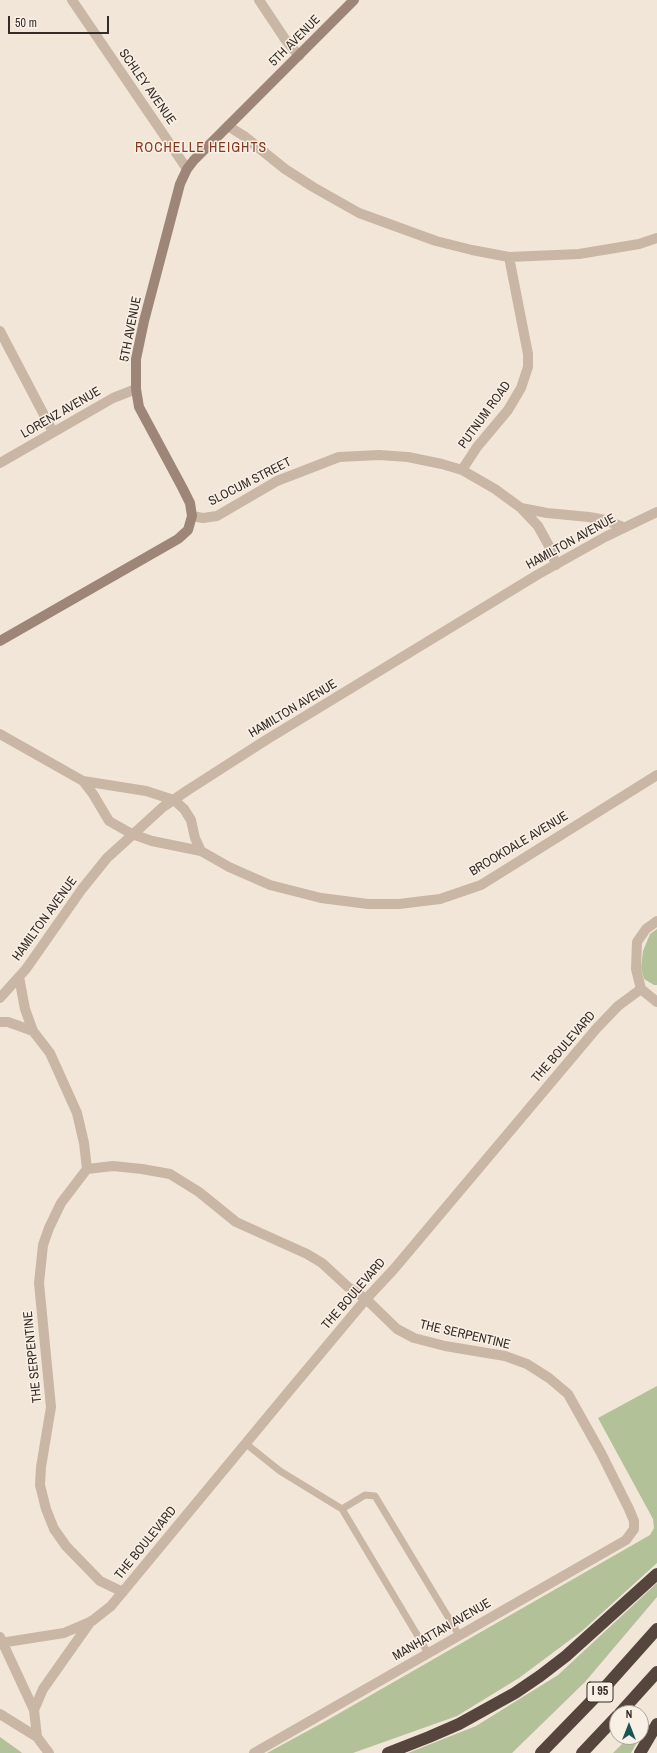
<!DOCTYPE html>
<html>
<head>
<meta charset="utf-8">
<style>
	body { margin:0 }
	#map { position:relative; width:657px; height:1753px; overflow:hidden; background:#f2e6d9; font-family:"Archivo Narrow",sans-serif }
	canvas { display:block }
	.north { position:absolute; left:609px; top:1705px; width:40px; height:40px; box-sizing:border-box; background:#f9f0e5; border:1px solid #aba199; border-radius:50%; rotate:0deg; font-size:11px; font-weight:700; line-height:16px; text-align:center; color:#352b27 }
	.north::after { content:''; display:block; margin:auto; width:14px; height:18px; background:#1c5357; clip-path:polygon(50% 0,100% 100%,50% 72%,0 100%) }
	.scale { position:absolute; left:8px; top:16px; width:101px; height:18px; box-sizing:border-box; border:2px solid #352b27; border-top:0; padding-left:5px; font-size:12px; line-height:14px; white-space:nowrap; color:#352b27; -webkit-text-stroke:3px #f9f0e5; paint-order:stroke }
</style>
</head>
<body>
<div id="map">
<canvas width="657" height="1753"></canvas>
<div class="north">N</div>
<div class="scale">50 m</div>
</div>
<script>
const context = document.querySelector('canvas').getContext('2d');
context.lineJoin = 'round';
function fill(path, color) { context.fillStyle = color; context.fill(path, 'evenodd'); }
const shape = rows => new Path2D(rows.map(r => 'M' + r).join(''));
function trace(path, color, width, dash) { context.strokeStyle = color; context.lineWidth = width; context.lineCap = dash ? 'butt' : 'round'; context.setLineDash(dash || []); context.stroke(path); }
function label(font, color, halo, rows, align = 'center') {
  context.font = font + ' "Archivo Narrow",sans-serif'; context.lineWidth = 3; context.setLineDash([]); context.textBaseline = 'middle'; context.strokeStyle = halo; context.fillStyle = color; for (const [text, x, y, turn = 0] of rows) {
    context.save(); context.translate(x, y); context.rotate((+turn || 0) * Math.PI / 180); context.textAlign = isNaN(turn) ? turn : align; if (halo) context.strokeText(text, 0, 0); context.fillText(text, 0, 0); context.restore();
  }
}
fill(shape([
	[657,929,657,985,654,985,644,979,641,968,643,951,650,934],
	[657,1386,657,1563,582,1631,519,1678,457,1716,353,1753,267,1753,324,1722,650,1535,654,1528,653,1519,598,1418],
	[657,1583,657,1597,585,1682,512,1753,408,1753,476,1726,558,1675],
	[0,1737,21,1752,22,1753,0,1753],
	[629,1737,640,1737,631,1753,613,1753]
]), '#b3c199');
trace(shape([
	[245,1443,280,1471,342,1509,365,1495,375,1496,459,1635],
	[342,1509,428,1653]
]), '#cab6a5', 7);
trace(shape([
	[72,0,187,169],
	[259,0,285,39,299,56],
	[228,126,244,136,285,169,313,187,359,213,436,241,472,250,509,257,579,254,639,244,657,238],
	[0,331,53,432],
	[0,463,113,398,136,389],
	[462,470,477,447,508,410,521,388,528,367,528,354,509,257],
	[521,508,547,513,589,517,605,520,623,527],
	[192,516,203,518,217,516,277,481,339,457,379,455,408,457,442,464,462,470,495,489,521,508,538,526,549,546,556,565],
	[0,734,83,781,93,794,109,821,132,834,152,841,201,851,229,867,270,885,321,898,368,904,399,904,440,899,481,885,657,775],
	[83,781,146,791,174,800,184,809,191,820,195,838,201,851],
	[657,921,646,929,637,942,636,969,641,989,657,1002],
	[19,977,25,1009,33,1031,50,1053,77,1113,84,1143,87,1169,61,1203,49,1228,43,1245,39,1283,51,1407,41,1467,40,1485,46,1509,54,1529,66,1546,100,1581,123,1592],
	[0,998,26,969,82,889,107,858,163,807,188,790,266,740,537,575,605,537,657,512],
	[0,1022,8,1022,33,1031],
	[87,1169,113,1166,142,1169,170,1174,199,1192,236,1222,307,1254,322,1263,348,1287,366,1299,397,1329,414,1338,445,1346,505,1356,527,1364,549,1378,568,1394,601,1453,629,1509,634,1521,634,1529,626,1540,254,1753],
	[0,1637,34,1710,37,1737],
	[0,1643,64,1633,92,1621,111,1606,285,1396,366,1299,394,1269,596,1029,618,1006,641,989],
	[34,1710,43,1689,91,1621],
	[0,1714,37,1737,49,1753]
]), '#cab6a5', 10);
trace(shape([
	[0,641,178,539,188,530,192,516,190,503,182,487,139,407,136,389,136,359,144,321,180,184,187,169,194,160,354,0]
]), '#9d8577', 10);
trace(shape([
	[620,1713,657,1672],
	[388,1753,429,1737,459,1724,515,1693,540,1676,566,1656,657,1574],
	[541,1753,607,1685,657,1629],
	[582,1753,617,1716],
	[640,1753,657,1724]
]), '#56453d', 12);
for (const [x, y, w] of [
	[600,1692,26]
]) { const box = new Path2D(); box.roundRect(x - w / 2, y - 10, w, 20, 3); context.fillStyle = '#f9f0e5'; context.fill(box); trace(box, '#352b27', 1); }
label('bold 12px', '#352b27', null, [
	["I 95",600,1692]
]);
label('13px', '#352b27', '#f9f0e5', [
	["5TH AVENUE",295,41,-45],
	["SCHLEY AVENUE",147,87,55],
	["5TH AVENUE",131,329,-79],
	["LORENZ AVENUE",61,413,-30],
	["PUTNUM ROAD",485,415,-54],
	["SLOCUM STREET",250,482,-27],
	["HAMILTON AVENUE",571,542,-29],
	["HAMILTON AVENUE",293,709,-31],
	["BROOKDALE AVENUE",519,844,-31],
	["HAMILTON AVENUE",45,919,-54],
	["THE BOULEVARD",564,1047,-49],
	["THE BOULEVARD",354,1294,-49],
	["THE SERPENTINE",465,1335,13],
	["THE SERPENTINE",33,1357,-96],
	["THE BOULEVARD",146,1543,-51],
	["MANHATTAN AVENUE",442,1630,-30]
]);
context.letterSpacing = '1px';
label('14px', '#85381f', '#f9f0e5', [
	["ROCHELLE HEIGHTS",201,148]
]);
context.letterSpacing = '0px';
</script>
</body>
</html>
